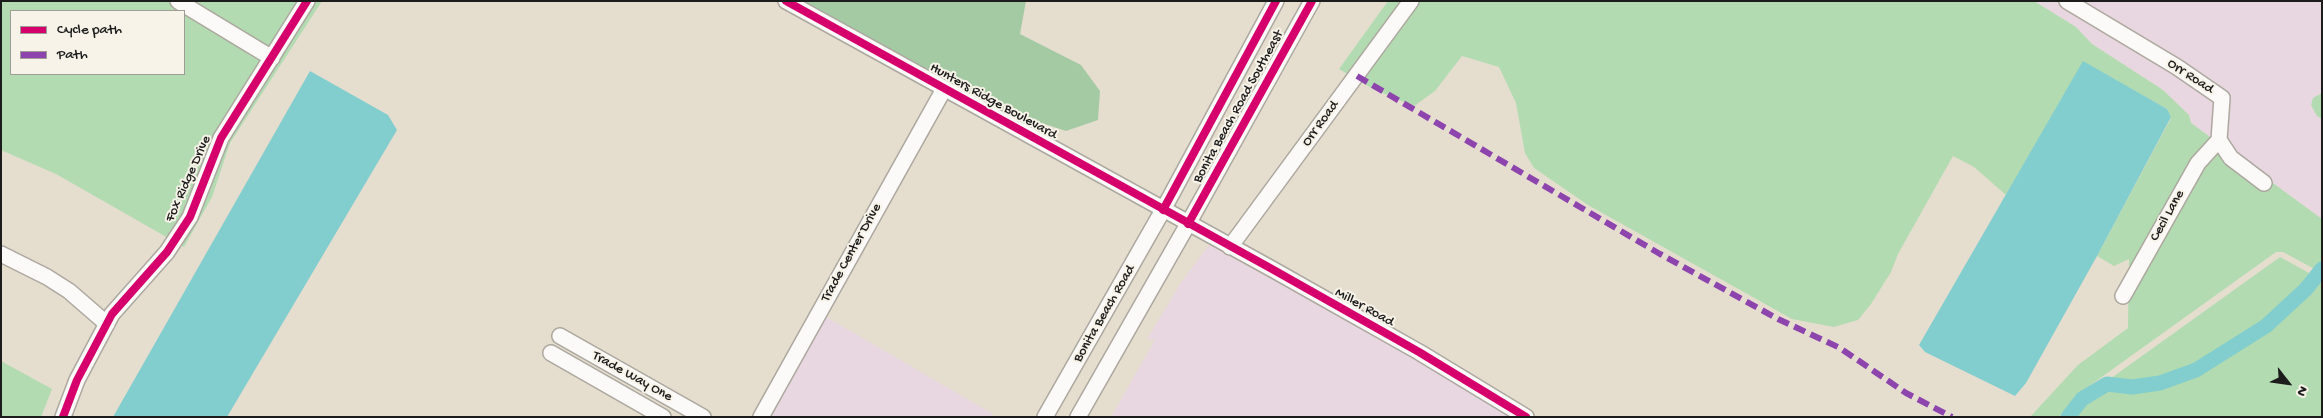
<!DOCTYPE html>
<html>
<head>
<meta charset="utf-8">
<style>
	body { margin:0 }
	#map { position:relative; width:2323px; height:418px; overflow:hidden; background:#e5decf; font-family:"Gochi Hand",sans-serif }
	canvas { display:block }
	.frame { position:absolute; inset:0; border:2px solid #1c1c1c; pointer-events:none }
	.legend { position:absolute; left:10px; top:10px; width:175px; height:65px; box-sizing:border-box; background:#f7f3e8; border:1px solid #9f9d96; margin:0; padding:6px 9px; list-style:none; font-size:15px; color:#1c1c1c }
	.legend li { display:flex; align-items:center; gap:10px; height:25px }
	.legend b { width:25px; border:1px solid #9f9d96 }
	.north { position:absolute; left:2263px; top:358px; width:50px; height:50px; -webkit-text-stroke:4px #f7f3e8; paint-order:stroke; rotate:120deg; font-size:14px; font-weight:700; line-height:20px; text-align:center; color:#1c1c1c }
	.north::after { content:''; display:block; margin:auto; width:18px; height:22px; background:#1c1c1c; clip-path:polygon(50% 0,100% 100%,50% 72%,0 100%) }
</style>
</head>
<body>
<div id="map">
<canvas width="2323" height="418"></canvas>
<div class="frame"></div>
<ul class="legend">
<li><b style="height:6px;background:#d6006c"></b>Cycle path</li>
<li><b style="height:6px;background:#8e44ad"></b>Path</li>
</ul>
<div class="north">N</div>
</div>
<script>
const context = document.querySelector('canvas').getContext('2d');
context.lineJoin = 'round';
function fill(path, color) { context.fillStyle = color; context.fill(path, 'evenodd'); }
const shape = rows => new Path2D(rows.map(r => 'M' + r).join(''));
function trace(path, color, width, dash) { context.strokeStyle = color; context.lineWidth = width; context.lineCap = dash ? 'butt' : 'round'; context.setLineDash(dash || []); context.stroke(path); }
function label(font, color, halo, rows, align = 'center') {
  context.font = font + ' "Gochi Hand",sans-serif'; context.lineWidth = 4; context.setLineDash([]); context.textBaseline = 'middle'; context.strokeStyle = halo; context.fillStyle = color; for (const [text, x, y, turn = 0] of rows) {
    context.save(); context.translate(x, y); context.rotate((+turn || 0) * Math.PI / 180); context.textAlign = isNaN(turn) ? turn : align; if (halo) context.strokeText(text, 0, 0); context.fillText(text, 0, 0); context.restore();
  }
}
fill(shape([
	[2034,1,2322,1,2322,93,2313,98,2317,116,2322,119,2322,219,2191,123,2189,115,2163,90,2092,44,2076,27],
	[1209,245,1523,417,1111,417,1155,340,1147,339,1182,281],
	[823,315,993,414,991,417,764,417]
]), '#e8d7e0');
fill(shape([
	[1,1,322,1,230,143,212,197,184,247,56,174,1,150],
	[11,11,184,11,184,74,11,74],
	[1388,1,2034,1,2076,27,2092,44,2163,90,2189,115,2191,123,2322,219,2322,273,2283,252,2276,252,2078,394,2059,417,2030,417,2078,365,2128,328,2129,259,2114,266,2097,256,2171,118,2167,109,2083,62,2006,195,1974,167,1953,156,1898,254,1891,272,1871,304,1858,320,1834,327,1792,319,1588,205,1534,168,1525,153,1516,103,1499,67,1462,56,1435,91,1414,106,1373,89,1339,69],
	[2322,93,2322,119,2317,116,2311,105,2313,98],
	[2280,257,2322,280,2322,417,2068,417,2082,399],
	[1,361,52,389,41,417,1,417]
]), '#b2dbb1');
fill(shape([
	[798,1,1026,1,1020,34,1081,65,1100,91,1098,120,1066,131,971,100]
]), '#a4caa4');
fill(shape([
	[2083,61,2167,109,2171,117,2097,256,2026,383,2015,396,1925,352,1919,345],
	[310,71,388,115,397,130,227,417,113,417]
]), '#82cdce');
trace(shape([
	[2068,417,2082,399,2107,384,2132,387,2160,383,2196,370,2266,326,2306,289,2322,269]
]), '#82cdce', 15);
const minor = shape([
	[178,1,272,58],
	[786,1,1272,269,1419,352,1526,417],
	[2067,1,2177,67,2222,98,2219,140,2231,158,2264,183],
	[1230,247,1411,1],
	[1,254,47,277,69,291,107,324],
	[2123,296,2198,163,2219,140],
	[560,336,703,417],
	[551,353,663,417],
	[63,417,77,380,112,314,167,252,190,217,221,138,307,1],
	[761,417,944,89],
	[1045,417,1163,210,1276,1],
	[1078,417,1188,224,1312,1]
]);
trace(minor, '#ada89f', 18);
trace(minor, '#fbfaf8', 15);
trace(shape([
	[1357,76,1660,254,1778,319,1840,348,1906,393,1952,417]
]), '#8e44ad', 6, [12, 6]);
trace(shape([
	[786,1,1272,269,1419,352,1526,417],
	[1163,210,1276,1],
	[1188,224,1312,1],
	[63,417,77,380,112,314,167,252,190,217,221,138,307,1]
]), '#d6006c', 8);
label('14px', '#1c1c1c', '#f7f3e8', [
	["Orr Road",2190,77,33],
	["Hunters Ridge Boulevard",993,102,29],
	["Bonita Beach Road Southeast",1239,107,-61],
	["Orr Road",1321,124,-54],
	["Fox Ridge Drive",189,179,-66],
	["Cecil Lane",2168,216,-61],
	["Trade Center Drive",852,253,-61],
	["Miller Road",1364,308,29],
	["Bonita Beach Road",1105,314,-60],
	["Trade Way One",632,377,29]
]);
</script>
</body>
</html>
